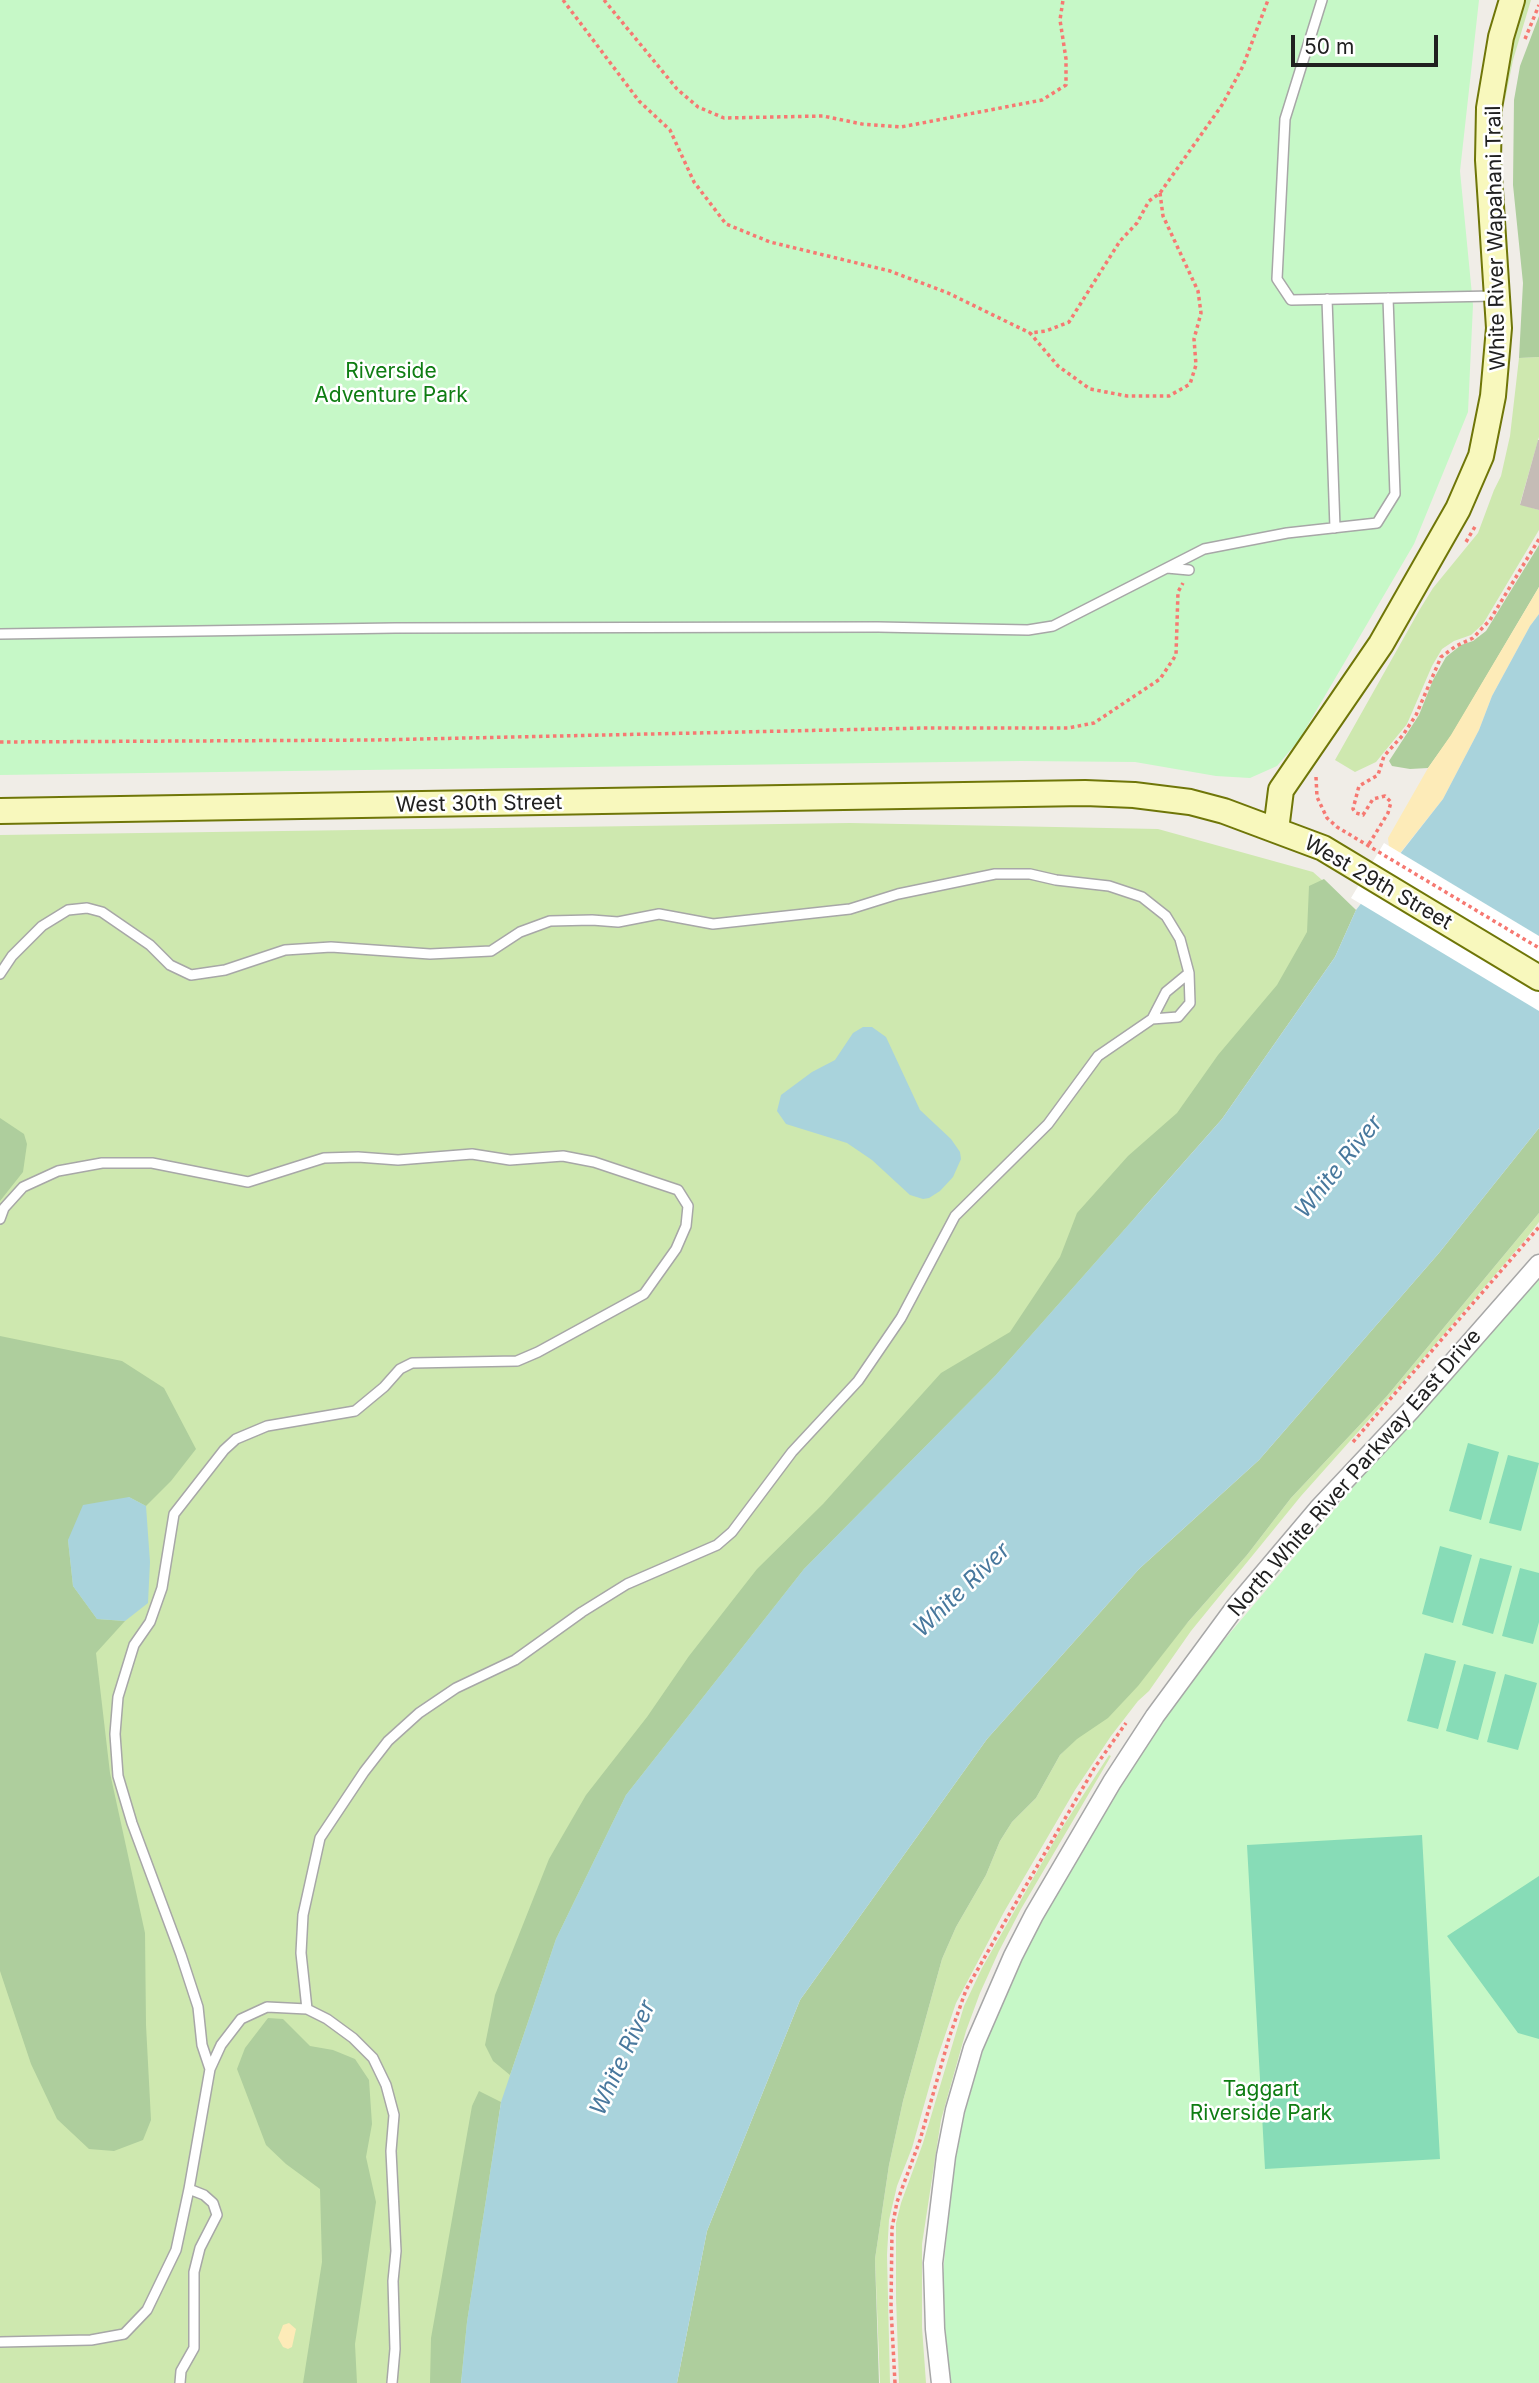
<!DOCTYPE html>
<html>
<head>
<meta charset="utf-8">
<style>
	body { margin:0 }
	#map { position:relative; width:1539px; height:2383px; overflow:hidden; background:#f0ede7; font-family:Inter,sans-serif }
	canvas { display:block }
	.scale { position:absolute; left:1291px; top:35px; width:147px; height:32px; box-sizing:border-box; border:4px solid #202020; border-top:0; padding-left:9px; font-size:21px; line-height:24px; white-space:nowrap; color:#202020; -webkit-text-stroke:5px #fff; paint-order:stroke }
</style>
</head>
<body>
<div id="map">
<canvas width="1539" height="2383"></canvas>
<div class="scale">50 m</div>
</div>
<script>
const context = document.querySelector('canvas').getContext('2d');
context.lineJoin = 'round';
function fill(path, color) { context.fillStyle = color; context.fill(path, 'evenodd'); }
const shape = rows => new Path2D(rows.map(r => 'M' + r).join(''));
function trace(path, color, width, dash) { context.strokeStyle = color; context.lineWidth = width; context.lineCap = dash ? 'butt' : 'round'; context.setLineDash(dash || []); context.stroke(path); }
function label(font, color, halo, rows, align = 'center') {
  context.font = font + ' Inter,sans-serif'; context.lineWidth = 5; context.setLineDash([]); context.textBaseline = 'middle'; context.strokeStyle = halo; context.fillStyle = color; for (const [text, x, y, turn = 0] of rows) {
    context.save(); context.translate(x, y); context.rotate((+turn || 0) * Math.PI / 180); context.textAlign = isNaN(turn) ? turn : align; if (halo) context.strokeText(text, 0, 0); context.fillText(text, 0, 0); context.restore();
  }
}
fill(shape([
	[1525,0,1531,0,1513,60,1504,105,1511,52],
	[1539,357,1539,437,1520,504,1539,510,1539,530,1483,624,1471,635,1454,641,1442,649,1432,666,1407,724,1376,762,1355,772,1335,760,1420,609,1433,588,1478,533,1494,490,1501,476,1510,436,1519,358],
	[850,823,1158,829,1313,872,1356,910,501,2102,461,2383,0,2383,0,835],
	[1539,1213,1539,1222,1525,1240,1407,1377,1301,1496,1191,1631,1149,1691,1138,1701,1111,1736,1075,1790,1004,1912,956,2003,937,2059,912,2148,897,2186,889,2220,887,2255,890,2383,880,2383,875,2259,889,2165,903,2101,942,1959,956,1927,986,1875,1000,1841,1012,1822,1036,1798,1060,1755,1188,1622,1247,1555,1291,1498,1387,1396],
	[1109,1755,1111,1756,1021,1909,999,1951,980,1993,966,2031,941,2120,922,2244,922,2327,926,2383,899,2383,896,2298,896,2223,901,2203,923,2143,964,2006,982,1968,1060,1831]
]), '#cee8af');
fill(shape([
	[1539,16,1539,357,1519,358,1523,283,1513,185,1514,100,1520,66],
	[1539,545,1539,587,1451,736,1428,768,1410,769,1392,766,1389,761,1419,715,1433,680,1446,657,1461,645,1473,641,1486,631],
	[1324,879,1356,910,1335,957,1222,1119,995,1376,804,1569,626,1795,556,1939,510,2075,493,2061,485,2045,495,1995,549,1859,586,1795,647,1717,689,1656,757,1569,823,1504,941,1373,1010,1332,1060,1257,1077,1213,1128,1156,1177,1113,1218,1055,1277,985,1307,932,1309,886],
	[0,1118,24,1134,27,1144,23,1172,0,1201],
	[1539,1128,1539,1213,1387,1396,1291,1498,1247,1555,1188,1622,1138,1686,1108,1718,1077,1739,1060,1755,1036,1798,1012,1822,1000,1841,986,1875,956,1927,942,1959,903,2101,889,2165,875,2259,879,2383,677,2383,707,2231,800,2000,987,1739,1139,1569,1259,1460,1439,1253],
	[0,1336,122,1361,164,1388,196,1449,171,1481,146,1506,129,1497,68,1540,73,1586,97,1619,125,1621,96,1653,110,1773,145,1933,146,2025,151,2120,143,2140,114,2151,89,2149,57,2119,31,2064,0,1971],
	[268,2018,283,2019,310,2046,333,2050,355,2059,369,2080,372,2124,366,2157,376,2202,355,2344,357,2383,303,2383,322,2262,320,2189,286,2164,266,2145,237,2069,245,2048],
	[479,2091,501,2102,467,2322,461,2383,430,2383,431,2338,472,2106]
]), '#aece9d');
fill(shape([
	[1539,587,1539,614,1530,626,1492,696,1479,730,1443,799,1400,853,1389,847,1388,838,1428,768,1451,735],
	[289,2323,296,2329,292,2347,288,2349,283,2347,278,2338,283,2325]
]), '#fdebb8');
fill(shape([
	[0,0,1479,0,1460,171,1473,305,1468,412,1414,544,1299,740,1277,766,1250,778,1216,776,1135,762,1021,761,0,775],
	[1539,1267,1539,2383,950,2383,945,2346,943,2273,953,2171,965,2112,979,2063,994,2017,1027,1941,1119,1787,1197,1672]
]), '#c6f8c7');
fill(shape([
	[1468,1443,1499,1452,1481,1520,1449,1511],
	[1508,1455,1539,1463,1521,1531,1489,1523],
	[1440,1546,1472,1555,1453,1623,1422,1614],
	[1480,1558,1512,1566,1493,1634,1462,1625],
	[1520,1568,1539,1573,1539,1622,1533,1644,1502,1636],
	[1425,1653,1456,1661,1438,1729,1407,1721],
	[1464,1664,1496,1672,1478,1740,1446,1731],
	[1505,1674,1537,1683,1518,1750,1487,1742],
	[1422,1835,1440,2159,1265,2169,1247,1845],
	[1539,1876,1539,2039,1518,2033,1447,1936]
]), '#87dcb7');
fill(shape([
	[1539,614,1539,1128,1439,1253,1259,1460,1139,1569,987,1739,800,2000,707,2231,677,2383,461,2383,467,2322,501,2102,556,1939,626,1795,804,1569,995,1376,1222,1119,1335,957,1356,910,1443,799,1479,730,1492,696,1530,626],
	[863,1027,872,1027,886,1037,920,1110,951,1139,960,1152,961,1159,953,1177,940,1191,929,1198,923,1199,910,1195,872,1160,847,1143,786,1124,777,1111,781,1095,812,1072,835,1060,853,1033],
	[129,1497,146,1506,150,1562,148,1603,125,1621,97,1619,73,1586,68,1540,83,1505]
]), '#a9d3dc');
fill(shape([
	[1384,843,1539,936,1539,1011,1351,898]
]), '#fff');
fill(shape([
	[1538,440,1539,440,1539,510,1520,505]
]), '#c5bcb6');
const lane = shape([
	[1322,0,1285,119,1277,279,1291,300,1494,296],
	[1327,299,1335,528],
	[1167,568,1189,570],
	[0,634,395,628,878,627,1028,630,1053,626,1204,549,1287,533,1377,523,1395,494,1388,298],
	[0,974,12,956,42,926,68,910,87,908,102,912,150,945,170,965,191,975,225,970,285,950,331,947,430,954,491,951,520,932,550,921,592,920,618,922,659,914,713,924,850,909,898,894,995,874,1030,874,1056,880,1109,886,1142,897,1166,916,1180,939,1189,973,1190,1003,1178,1017,1152,1019,1098,1056,1048,1124,955,1216,901,1318,858,1381,792,1452,732,1532,717,1545,627,1584,582,1612,515,1660,456,1688,419,1713,388,1741,364,1772,320,1838,303,1915,301,1953,307,2009],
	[1152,1019,1166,992,1189,973],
	[0,1219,4,1208,23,1187,58,1171,102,1163,152,1163,248,1182,324,1158,358,1157,398,1160,472,1154,510,1160,563,1156,594,1162,678,1190,688,1206,686,1226,676,1249,644,1294,538,1352,517,1361,412,1363,400,1369,384,1387,355,1411,267,1426,236,1439,224,1450,174,1514,162,1588,150,1622,134,1645,118,1697,115,1734,118,1776,132,1823,181,1955,198,2007,202,2045,210,2069,189,2189,176,2250,147,2310,124,2334,91,2340,0,2342],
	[210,2069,221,2045,241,2019,267,2007,307,2009,327,2019,353,2038,373,2058,386,2085,394,2115,391,2151,396,2251,393,2281,395,2349,392,2383],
	[180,2383,181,2371,194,2348,194,2272,200,2248,217,2215,213,2203,204,2195,189,2189]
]);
const street = shape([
	[941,2383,935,2329,933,2263,946,2156,955,2110,973,2048,1013,1956,1034,1915,1112,1782,1155,1716,1236,1606,1318,1509,1411,1410,1539,1264]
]);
const secondary = shape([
	[0,811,1085,793,1134,795,1190,802,1224,811,1323,848,1539,978],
	[1276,830,1281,790,1381,644,1458,509,1481,456,1493,396,1499,328,1488,160,1489,108,1501,37,1512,0]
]);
trace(lane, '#a7a7a7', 12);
trace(street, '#a7a7a7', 21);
trace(secondary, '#6f7608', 28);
trace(shape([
	[563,0,639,101,670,130,694,182,726,224,770,242,890,271,948,293,1030,333],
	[604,0,677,89,698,107,724,118,823,116,862,124,901,127,1042,100,1066,85,1066,59,1060,20,1063,0],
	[1525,39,1539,5],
	[1160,193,1163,216,1198,291,1201,313,1194,339,1196,365,1190,384,1169,396,1127,396,1090,389,1058,366,1030,333,1046,331,1069,322,1120,241,1137,223,1149,201,1160,193,1222,105,1243,66,1268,0],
	[1466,542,1476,525],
	[0,742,375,740,924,728,1068,728,1094,723,1160,679,1176,655,1178,592,1183,583],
	[1316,777,1317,797,1327,818,1337,827,1539,948],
	[1369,844,1388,813,1391,802,1385,796,1373,799,1363,815,1356,813,1353,809,1359,786,1378,775,1384,756,1403,735,1416,715,1441,657,1456,646,1473,638,1490,620,1539,539],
	[1353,1442,1539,1227],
	[895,2383,891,2308,892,2228,897,2202,920,2140,949,2038,966,1990,1003,1925,1095,1767,1126,1723]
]), '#f67972', 3.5, [3.5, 3.5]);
trace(lane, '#fff', 9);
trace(street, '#fff', 18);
trace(secondary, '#f8f8bd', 24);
label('21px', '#202020', '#fff', [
	["White River Wapahani Trail",1496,238,-91],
	["West 30th Street",479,804,-1],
	["West 29th Street",1378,883,30],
	["North White River Parkway East Drive",1355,1473,-49]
]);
label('21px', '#0f7d13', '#fff', [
	["Riverside",391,372],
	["Adventure Park",391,396],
	["Taggart",1261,2090],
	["Riverside Park",1261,2114]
]);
label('italic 23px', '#48789d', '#fff', [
	["White River",1339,1167,-51],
	["White River",962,1590,-44],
	["White River",623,2058,-65]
]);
</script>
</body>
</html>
